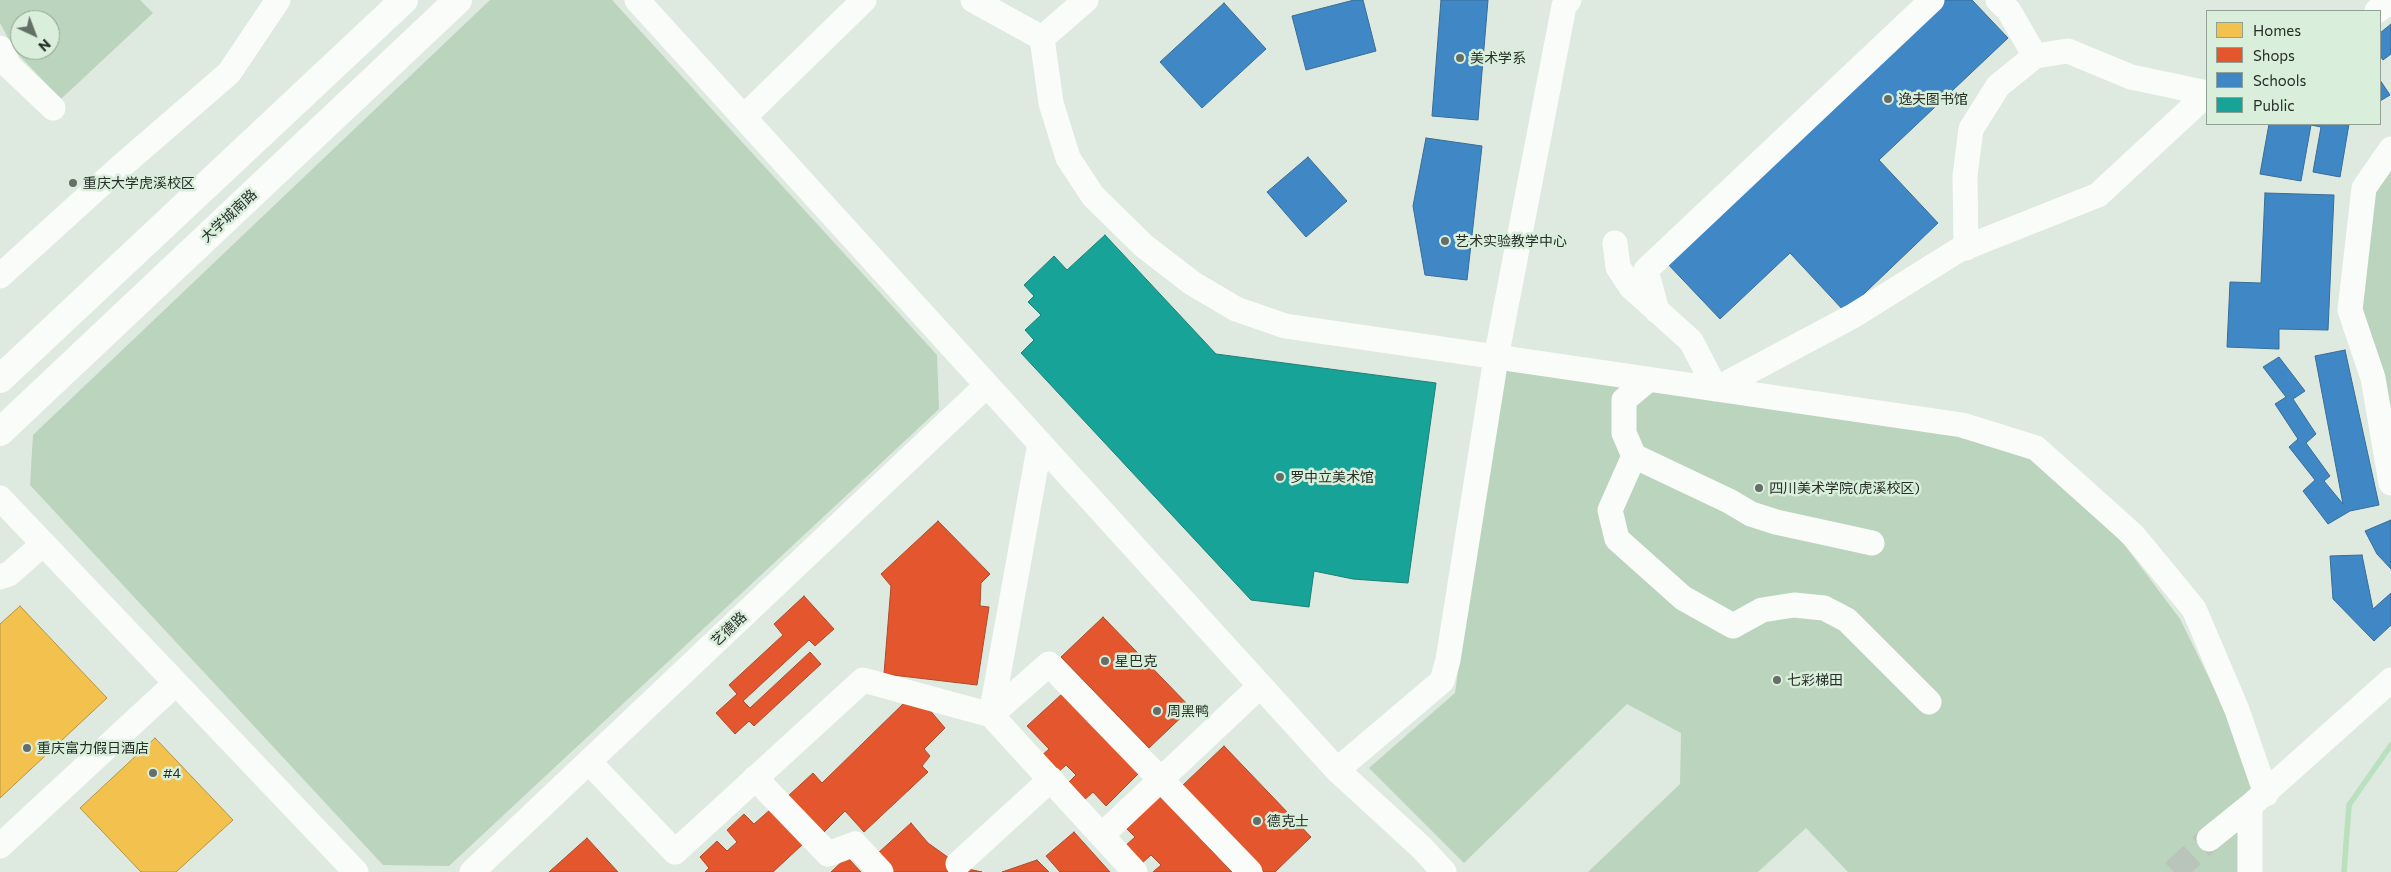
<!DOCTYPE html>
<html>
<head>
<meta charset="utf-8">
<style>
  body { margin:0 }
  #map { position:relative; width:2391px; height:872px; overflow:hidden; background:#dee9df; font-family:Commissioner,sans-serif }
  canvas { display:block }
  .legend { position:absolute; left:2206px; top:10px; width:175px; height:115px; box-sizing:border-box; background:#d9eedb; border:1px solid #91a193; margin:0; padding:6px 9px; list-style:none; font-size:15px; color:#262e27 }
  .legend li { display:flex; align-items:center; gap:10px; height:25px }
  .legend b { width:25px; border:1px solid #91a193 }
  .north { position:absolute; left:10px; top:10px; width:50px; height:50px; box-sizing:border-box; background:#d9eedb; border:1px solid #91a193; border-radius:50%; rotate:137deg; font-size:14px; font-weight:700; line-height:20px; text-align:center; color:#262e27 }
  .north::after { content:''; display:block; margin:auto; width:18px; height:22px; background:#666f67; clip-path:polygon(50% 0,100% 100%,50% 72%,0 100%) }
</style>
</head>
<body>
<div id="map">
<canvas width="2391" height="872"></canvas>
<ul class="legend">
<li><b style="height:14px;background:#f2c14e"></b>Homes</li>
<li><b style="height:14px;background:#e4572e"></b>Shops</li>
<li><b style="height:14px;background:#3f88c5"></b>Schools</li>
<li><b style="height:14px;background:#17a398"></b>Public</li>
</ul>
<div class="north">N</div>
</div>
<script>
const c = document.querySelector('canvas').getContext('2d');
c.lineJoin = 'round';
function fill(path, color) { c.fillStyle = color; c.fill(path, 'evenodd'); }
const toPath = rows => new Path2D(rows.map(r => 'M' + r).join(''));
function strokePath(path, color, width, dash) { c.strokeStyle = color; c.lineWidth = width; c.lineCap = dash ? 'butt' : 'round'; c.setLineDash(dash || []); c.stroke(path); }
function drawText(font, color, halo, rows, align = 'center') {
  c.font = font + ' Commissioner,"Noto Sans SC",sans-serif'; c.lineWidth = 5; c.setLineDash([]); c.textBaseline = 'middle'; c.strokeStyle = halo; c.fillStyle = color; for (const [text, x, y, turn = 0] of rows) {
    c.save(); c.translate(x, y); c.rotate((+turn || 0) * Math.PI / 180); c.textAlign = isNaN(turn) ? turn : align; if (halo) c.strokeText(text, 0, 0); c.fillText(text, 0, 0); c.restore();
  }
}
fill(toPath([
  [0,0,140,0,153,13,61,99,15,51,0,23],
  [20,20,50,20,50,50,20,50],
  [490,0,612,0,937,355,939,409,449,866,383,865,30,485,33,435],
  [2391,149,2391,483,2350,310,2364,188],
  [1500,370,1950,423,2036,448,2126,547,2180,619,2266,794,2250,806,2250,872,1848,872,1806,828,1758,872,1588,872,1680,784,1681,733,1627,704,1464,863,1369,768,1455,693]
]), '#bbd4bd');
const homes = toPath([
  [20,606,107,698,0,798,0,624,20,606],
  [155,738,233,820,176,872,141,872,80,808,155,738]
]);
fill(homes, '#f2c14e');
strokePath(homes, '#b59542', 1);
const shops = toPath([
  [938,521,990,574,981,583,980,606,989,607,977,685,884,674,891,586,881,574,938,521],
  [804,596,834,629,815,646,809,640,743,701,750,708,810,652,821,664,754,726,749,721,735,734,716,713,737,694,729,685,783,635,774,624,804,596],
  [1103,617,1191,708,1149,748,1061,657,1103,617],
  [1063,693,1139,773,1106,806,1093,792,1082,802,1066,785,1076,775,1066,765,1055,775,1039,758,1049,749,1027,726,1063,693],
  [905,702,928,708,945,728,924,749,930,756,922,766,928,772,864,832,845,811,820,836,787,797,813,773,822,783,905,702],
  [1224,746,1311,837,1275,872,1264,872,1182,786,1224,746],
  [1156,792,1232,872,1153,872,1161,865,1151,855,1141,864,1124,847,1135,837,1122,824,1156,792],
  [771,809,803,844,773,872,705,872,709,868,700,857,717,841,727,851,737,842,727,830,744,814,754,824,771,809],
  [911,823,928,843,963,868,982,872,894,872,877,854,911,823],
  [1074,832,1110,872,1060,872,1046,856,1074,832],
  [587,838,618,872,549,872,587,838],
  [847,857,861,872,831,872,847,857],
  [1037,860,1049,872,1002,872,1037,860]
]);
fill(shops, '#e4572e');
strokePath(shops, '#ab4b2c', 1);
const schools = toPath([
  [1354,0,1363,0,1376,51,1306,70,1292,16,1354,0],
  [1441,0,1488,0,1478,120,1432,116,1441,0],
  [1938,0,1972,0,2008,38,1879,160,1938,223,1845,312,1790,253,1720,319,1664,260,1938,0],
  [1224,3,1266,49,1202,108,1160,62,1224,3],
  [2391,24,2391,54,2383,60,2380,56,2380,33,2391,24],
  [2380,80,2390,95,2380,101,2380,80],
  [2269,124,2349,124,2340,177,2313,172,2321,127,2311,125,2301,181,2260,174,2269,124],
  [1426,138,1482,146,1467,280,1425,275,1413,206,1426,138],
  [1308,157,1347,201,1306,237,1267,192,1308,157],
  [2265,193,2334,195,2328,330,2279,329,2279,349,2227,347,2230,282,2261,283,2265,193],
  [2345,350,2379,505,2350,511,2328,524,2303,491,2315,480,2289,447,2298,439,2275,404,2286,397,2263,367,2279,357,2305,391,2293,399,2316,434,2306,443,2330,476,2324,481,2343,504,2315,356,2345,350],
  [2391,520,2391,569,2377,554,2365,531,2391,520],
  [2362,555,2373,609,2391,593,2391,625,2374,641,2333,599,2330,556,2362,555]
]);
fill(schools, '#3f88c5');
strokePath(schools, '#386d96', 1);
const public = toPath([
  [1105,235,1216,354,1436,383,1408,583,1353,579,1314,571,1309,607,1251,600,1021,353,1034,340,1025,330,1041,315,1028,302,1034,296,1024,285,1054,256,1067,270,1105,235]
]);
fill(public, '#17a398');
strokePath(public, '#1c8076', 1);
strokePath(toPath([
  [2344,872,2349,805,2391,745]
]), '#b9e1bd', 5.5);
strokePath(toPath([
  [2174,872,2209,839]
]), '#b9c4ba', 25, [25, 12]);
strokePath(toPath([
  [637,0,1337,770,1422,848,1444,872],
  [973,0,1042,38,1051,103,1068,158,1093,196,1144,246,1192,283,1236,309,1285,326,1962,425,2036,448,2133,535,2194,609,2237,710,2266,794],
  [1998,0,2009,11,2035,56],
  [2377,11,2391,1],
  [1042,38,1086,0],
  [0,48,9,66,53,108],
  [745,116,864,0],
  [2391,149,2364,188,2350,310,2373,378,2391,483],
  [1615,243,1618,267,1631,287,1691,341,1716,389,1853,316,1957,251,2098,195,2207,94],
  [1966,248,1965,176,1971,129,1998,86,2035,56,2068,51,2131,77,2207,93],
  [0,276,118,169,229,73,278,0],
  [1657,311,1646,270,1932,0],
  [1648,380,1624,400,1624,433,1634,456,1610,510,1617,539,1683,598,1733,626,1762,610,1794,605,1824,608,1847,620,1929,702],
  [1040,443,991,715,1135,872],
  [1634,456,1729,501,1751,514,1776,522,1872,543],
  [0,498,356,872],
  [0,577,9,574,43,544],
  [589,762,675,852,863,680,991,715,1049,664,1250,872],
  [1337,770,1442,681,1448,660,1496,358,1564,6,1569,0],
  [755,778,828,854,855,844,881,872],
  [1102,835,1260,686],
  [2209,839,2250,806],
  [0,846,175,684],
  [958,864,1051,779],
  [472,872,986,386],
  [2250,872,2250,806,2391,680]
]), '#fafcfa', 25);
strokePath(toPath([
  [0,379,404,0],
  [0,432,458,0]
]), '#fafcfa', 28);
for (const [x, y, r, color] of [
  [1460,58,5,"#666f67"],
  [1888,99,5,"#666f67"],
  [73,183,5,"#666f67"],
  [1445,241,5,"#666f67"],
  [1280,477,5,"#666f67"],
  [1759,488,5,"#666f67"],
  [1105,661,5,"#666f67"],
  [1777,680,5,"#666f67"],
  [1157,711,5,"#666f67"],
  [27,748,5,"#666f67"],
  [153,773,5,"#666f67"],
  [1257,821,5,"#666f67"]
]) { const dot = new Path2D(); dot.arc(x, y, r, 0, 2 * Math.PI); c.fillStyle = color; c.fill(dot); strokePath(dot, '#d9eedb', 2); }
drawText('14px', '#262e27', '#d9eedb', [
  ["美术学系",1470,58],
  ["逸夫图书馆",1898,99],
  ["重庆大学虎溪校区",83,183],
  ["艺术实验教学中心",1455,241],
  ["罗中立美术馆",1290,477],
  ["四川美术学院(虎溪校区)",1769,488],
  ["星巴克",1115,661],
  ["七彩梯田",1787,680],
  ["周黑鸭",1167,711],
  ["重庆富力假日酒店",37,748],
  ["#4",163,773],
  ["德克士",1267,821]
], 'left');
drawText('14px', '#262e27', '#d9eedb', [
  ["大学城南路",229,216,-43],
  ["艺德路",729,629,-43]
]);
</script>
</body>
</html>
